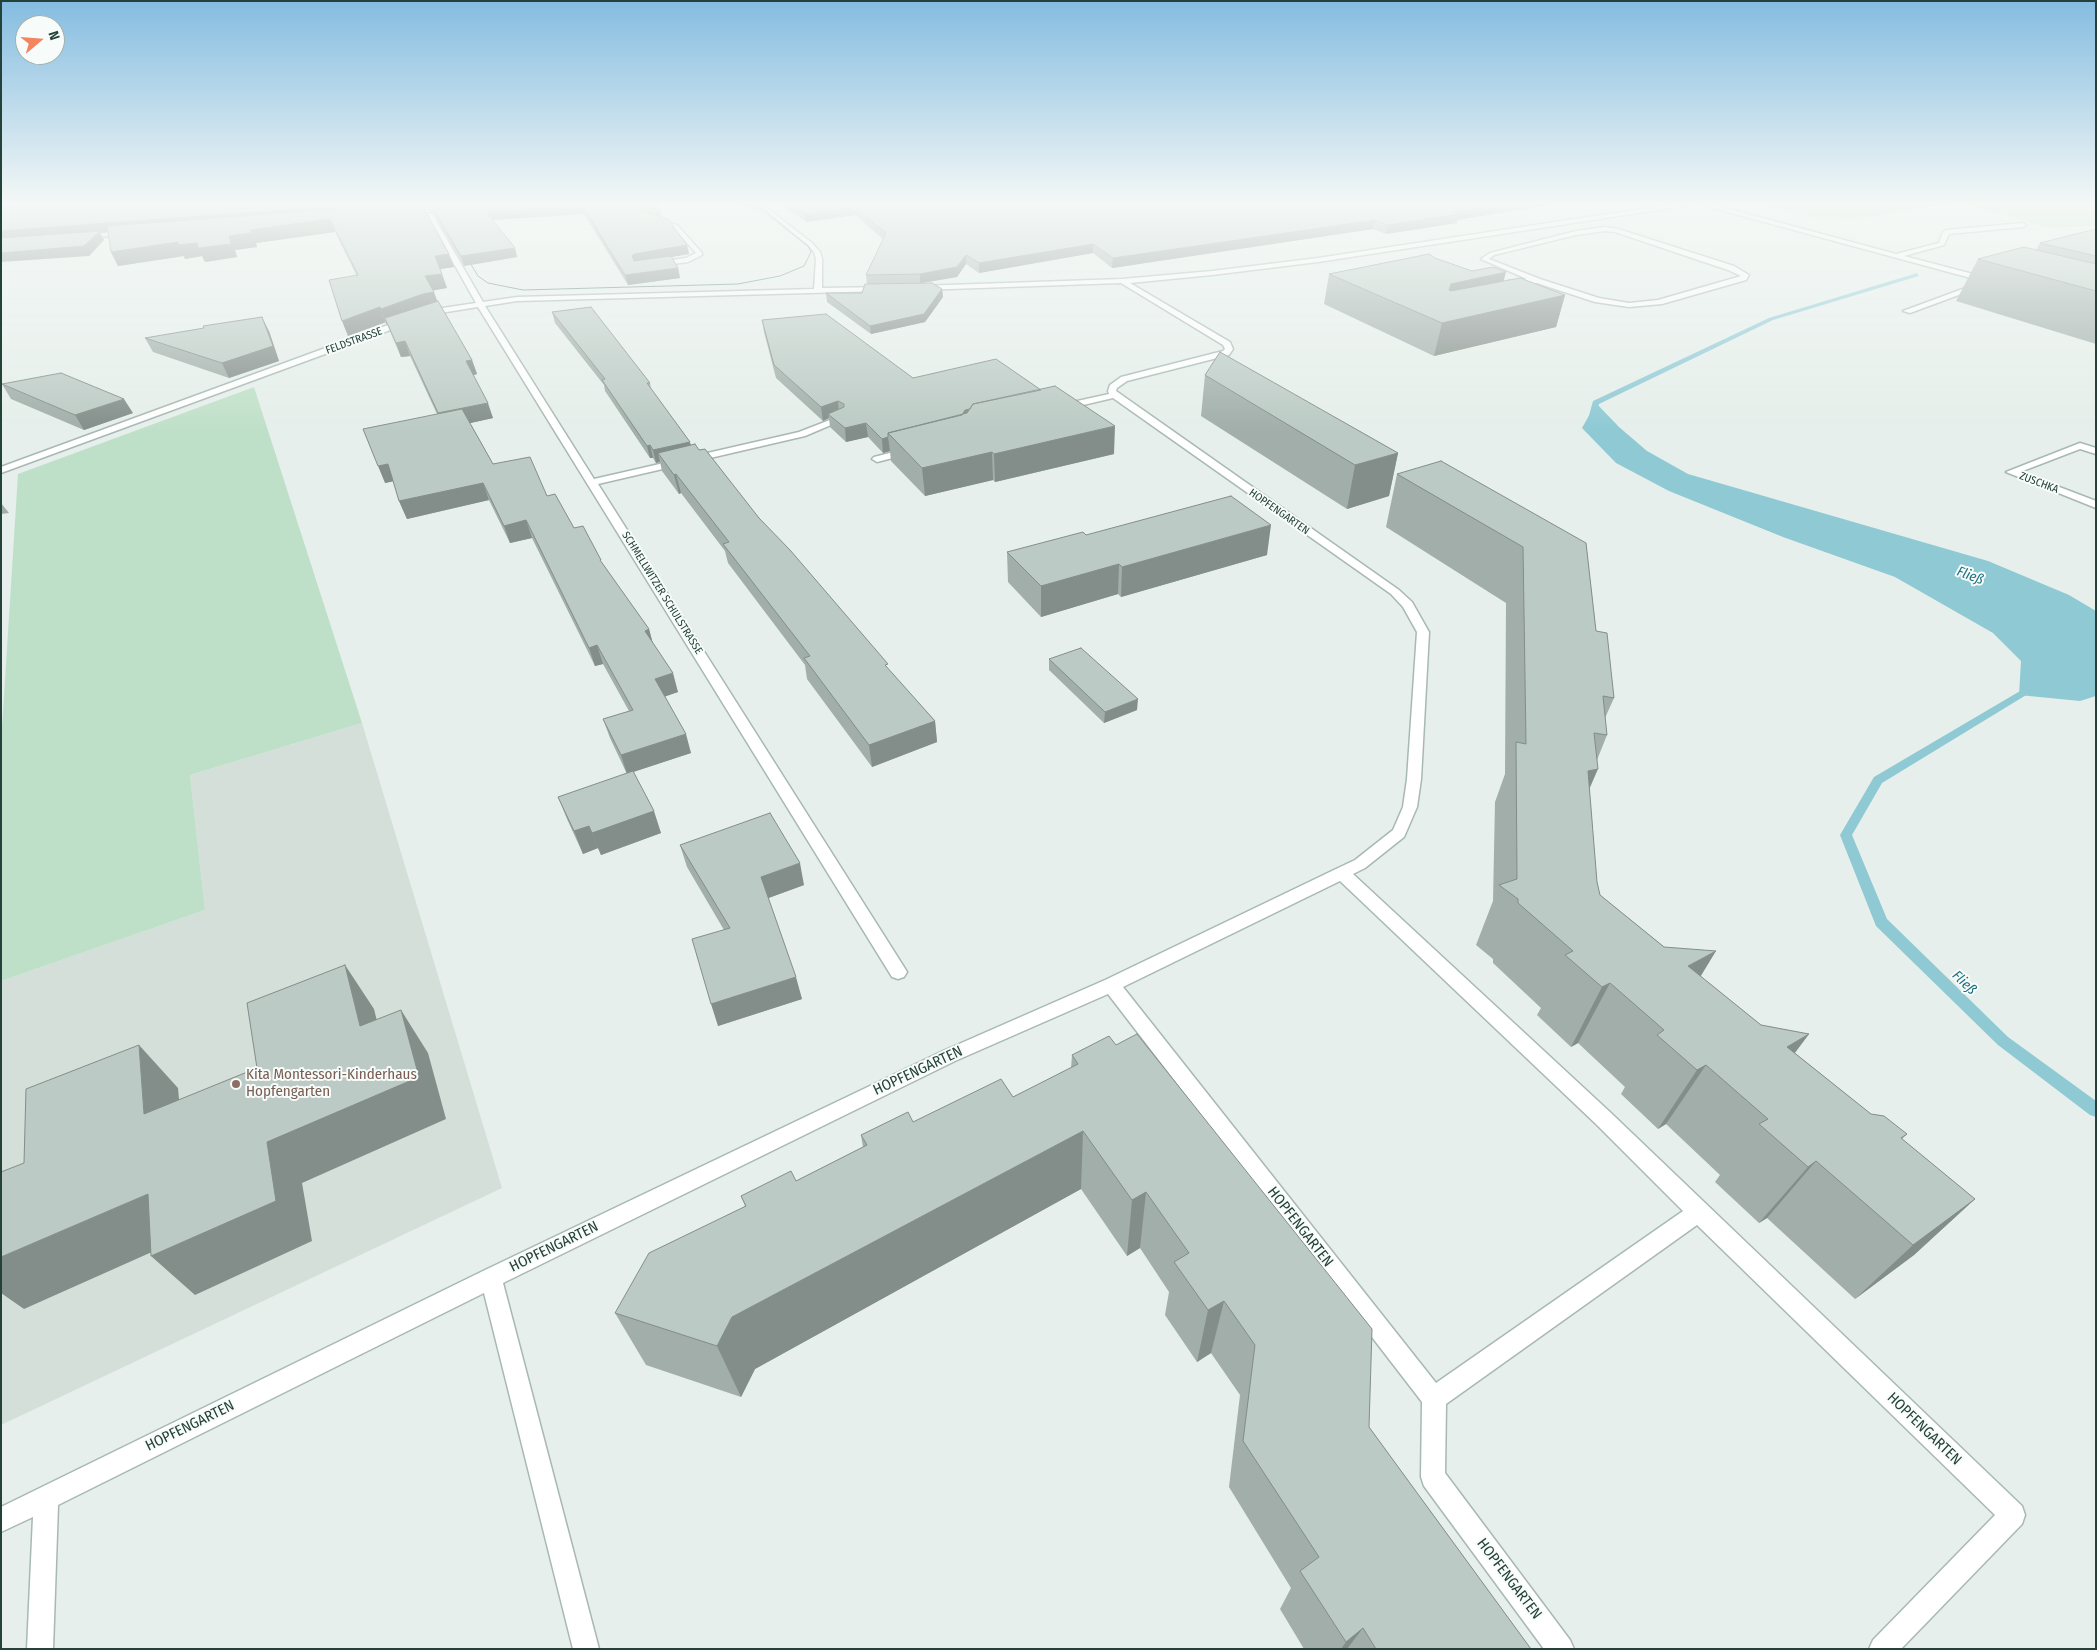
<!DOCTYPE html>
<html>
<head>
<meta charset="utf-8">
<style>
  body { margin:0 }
  #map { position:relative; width:2097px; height:1650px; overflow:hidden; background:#e6efeb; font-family:"Fira Sans Condensed",sans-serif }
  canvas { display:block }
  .frame { position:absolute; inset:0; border:2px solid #24423a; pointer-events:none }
  .north { position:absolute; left:15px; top:15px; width:50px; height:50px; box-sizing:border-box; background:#f7fbf9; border:1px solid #a3b1ad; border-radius:50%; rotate:72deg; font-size:14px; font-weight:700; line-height:20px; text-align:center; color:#24423a }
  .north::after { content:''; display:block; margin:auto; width:18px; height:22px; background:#f4845f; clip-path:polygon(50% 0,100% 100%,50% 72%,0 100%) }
</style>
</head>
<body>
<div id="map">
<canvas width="2097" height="1650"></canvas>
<div class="frame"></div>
<div class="north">N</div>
</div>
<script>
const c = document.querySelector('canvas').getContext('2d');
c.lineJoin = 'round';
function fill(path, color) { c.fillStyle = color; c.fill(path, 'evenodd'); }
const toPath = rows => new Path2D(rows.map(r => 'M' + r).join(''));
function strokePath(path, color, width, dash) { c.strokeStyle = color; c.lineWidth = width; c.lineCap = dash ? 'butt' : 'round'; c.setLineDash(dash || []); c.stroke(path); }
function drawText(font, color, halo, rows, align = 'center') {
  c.font = font + ' "Fira Sans Condensed",sans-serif'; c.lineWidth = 4; c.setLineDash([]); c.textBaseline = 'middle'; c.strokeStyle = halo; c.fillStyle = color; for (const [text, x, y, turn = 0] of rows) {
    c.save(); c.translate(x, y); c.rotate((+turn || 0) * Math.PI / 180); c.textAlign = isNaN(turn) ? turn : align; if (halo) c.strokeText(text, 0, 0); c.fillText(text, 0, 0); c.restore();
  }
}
fill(toPath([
  [1771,201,1968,201,1854,220,1831,221,1791,215,1755,204],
  [362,723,502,1188,1,1425,1,981,205,910,190,775]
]), '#d4dfda');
fill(toPath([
  [1788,201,1959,201,1851,219,1807,215,1770,204],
  [1968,201,2096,201,2096,226,2049,228,1959,203],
  [254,387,362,723,190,775,205,910,1,981,1,743,18,474]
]), '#bfe0c8');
fill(toPath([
  [1596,403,1619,427,1647,451,1688,474,1988,561,2069,595,2096,611,2096,696,2080,701,2019,695,2021,661,1993,633,1895,577,1783,537,1669,491,1616,463,1582,428]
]), '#8ec9d4');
fill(toPath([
  [1917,273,1919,276,1773,320,1599,404,1595,421,1588,419,1593,401,1769,318,1917,273],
  [2032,684,2036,685,2037,687,2036,689,1882,783,1852,835,1887,919,2008,1037,2096,1101,2096,1117,2090,1115,1998,1045,1876,926,1840,835,1874,777,2032,684]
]), '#8ec9d4');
const minor = toPath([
  [626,201,632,201,629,208,631,211,677,225,702,253,702,255,688,262,651,267,651,263,686,258,696,253,673,227,627,213,623,208,626,201],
  [733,201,744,201,767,208,812,243,820,252,822,259,822,288,883,287,887,289,883,291,517,301,485,306,594,479,799,432,840,416,845,419,805,436,598,484,904,967,907,972,904,977,898,979,892,977,478,307,434,314,1,473,1,467,429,310,476,303,425,212,428,210,431,212,483,302,517,297,814,289,816,259,814,252,808,245,763,210,733,201],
  [1693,201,1710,201,1707,203,1896,254,1939,243,1943,232,1946,230,2023,223,2026,225,2023,227,1949,234,1944,245,1904,256,1992,279,1993,281,1989,283,1698,204,1318,262,1212,275,1130,283,1230,342,1233,349,1229,355,1127,381,1117,388,1116,391,1399,590,1412,602,1429,632,1421,779,1417,807,1404,837,1365,868,1353,874,1611,1113,2022,1506,2025,1515,2022,1524,1901,1649,1869,1649,1873,1640,1995,1515,1697,1225,1446,1404,1445,1473,1570,1640,1574,1649,1544,1649,1424,1486,1421,1477,1422,1402,1108,994,955,1061,503,1283,599,1649,573,1649,484,1293,58,1505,53,1649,27,1649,33,1517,1,1532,1,1507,483,1271,943,1051,1105,980,1336,869,1355,860,1393,830,1403,807,1407,779,1417,632,1403,607,1391,594,1113,398,1062,410,1057,407,1059,405,1109,394,1108,391,1110,385,1121,377,1223,351,1225,349,1223,345,1121,283,921,290,917,288,918,286,1122,279,1212,271,1318,258,1693,201],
  [1340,881,1597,1125,1683,1211,1436,1383,1123,987,1340,881],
  [1605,227,1618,229,1734,266,1749,275,1746,280,1662,304,1629,307,1595,302,1537,283,1505,285,1504,283,1508,281,1527,279,1481,259,1490,253,1576,231,1605,227],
  [1605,231,1615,232,1728,270,1741,276,1658,300,1629,303,1599,298,1540,279,1489,259,1494,255,1576,235,1605,231],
  [1976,284,1983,286,1910,313,1903,311,1976,284],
  [2080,443,2096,448,2096,454,2080,449,2020,472,2096,501,2096,508,2006,472,2080,443],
  [909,448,914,451,912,453,877,462,872,459,874,457,909,448]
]);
strokePath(minor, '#a8b8b2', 3);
fill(minor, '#fff');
strokePath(toPath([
  [413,214,447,211],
  [89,238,123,236],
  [464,253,478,276,488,283,523,290,738,284,780,276,804,266,811,252,808,246,763,209,731,201]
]), '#5f7d75', 1);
fill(toPath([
  [1,201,624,201,623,204,624,205,632,208,630,201,654,201,661,210,662,217,687,245,689,254,671,257,678,268,680,278,628,285,584,214,493,220,515,248,517,257,464,266,435,216,432,208,424,208,449,254,454,267,440,269,447,288,433,290,437,301,472,360,477,374,473,375,493,418,470,423,493,464,547,496,574,528,602,564,649,629,653,644,678,692,665,696,691,753,633,772,661,833,601,855,598,848,583,854,567,819,558,797,627,774,610,738,603,719,629,711,603,664,595,666,532,538,510,543,489,500,407,519,399,501,393,481,385,483,437,414,410,356,401,357,386,322,348,336,357,276,335,232,256,243,257,247,235,250,237,257,205,262,202,256,185,259,184,256,118,266,111,252,108,232,100,233,104,240,89,256],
  [777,201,1573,201,1457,220,1457,223,1386,234,1373,229,1112,268,1093,253,979,273,966,264,957,277,923,283,942,289,943,297,925,322,871,334,827,302,826,293,862,293,867,284,866,275,883,239,855,215,806,222],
  [2096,229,2096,344,1956,301,1978,259,2036,250,2040,243],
  [1435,258,1472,271,1503,281,1565,295,1556,327,1434,356,1324,304,1329,274],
  [552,312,650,383,651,389,691,445,699,450,759,518,888,669,935,721,937,742,872,767,807,679,805,665,728,563,725,551,681,493,679,494,662,471,660,462,656,463,653,458,650,458,605,391,604,385,555,323],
  [762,320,913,378,1114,454,995,482,993,480,925,496,891,461,890,451,883,453,868,437,846,442,830,427,829,418,823,421,776,378,764,332],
  [269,331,279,361,229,378,153,352,145,338],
  [1205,375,1398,453,1389,496,1347,509,1201,416],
  [2,384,133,413,84,430,11,399],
  [1397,474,1586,543,1596,631,1614,698,1605,718,1607,735,1597,760,1589,788,1597,882,1600,895,1761,1025,1809,1034,1795,1053,1871,1114,1907,1134,1902,1139,1975,1199,1914,1255,1855,1299,1767,1218,1759,1223,1715,1182,1720,1175,1666,1124,1658,1129,1621,1094,1625,1087,1578,1043,1571,1047,1537,1015,1541,1008,1493,963,1493,959,1476,945,1493,901,1495,802,1505,774,1506,603,1386,527],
  [1,503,9,513,1,514],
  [1086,535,1267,555,1121,597,1118,594,1041,617,1008,582,1007,552],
  [1049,659,1137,710,1104,723,1049,670],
  [680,845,804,885,768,898,802,999,718,1026,724,930,687,867],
  [1072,1055,1369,1427,1531,1649,1304,1649,1280,1609,1291,1588,1229,1487,1240,1395,1211,1353,1197,1362,1165,1315,1169,1292,1140,1248,1127,1256,1081,1189,755,1369,741,1397,646,1365,615,1313,745,1206,741,1196,796,1181,863,1147,861,1135,1013,1097,1071,1068]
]), '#a1aea9');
fill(toPath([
  [401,201,542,201,428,208,100,233,104,240,89,256,1,262,1,231],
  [1522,201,1573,201,1457,220,1457,223,1386,234,1388,225,1453,212],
  [582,205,584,214,489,220,486,212],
  [854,207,855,215,806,222,805,214],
  [330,219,335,232,256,243,257,247,235,250,237,257,205,262,202,256,185,259,184,256,118,266,111,252,178,242,197,243,229,236,250,230],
  [1375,220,1373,229,1112,268,1113,258],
  [1093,244,1093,253,979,273,979,263],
  [687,245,689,254,636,263,634,265,632,256,634,254],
  [515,248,517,257,464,266,461,256],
  [449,254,454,267,440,269,435,256],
  [966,255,966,264,957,277,920,283,920,274],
  [678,268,680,278,628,285,625,275],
  [1506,272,1498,303,1442,321,1451,284],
  [442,274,447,288,430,291,425,276],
  [942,289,943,297,925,322,871,334,870,326],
  [434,292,439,306,386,324,381,309,423,294],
  [1565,295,1556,327,1434,356,1442,323],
  [380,307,386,322,348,336,342,321],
  [262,317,269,331,279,361,229,378,222,363],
  [405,341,410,356,401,357,396,343],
  [472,360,477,374,471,376,466,361],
  [1045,393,891,436,965,410],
  [124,399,133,413,84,430,75,415],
  [838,401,839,414,828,414,829,418,823,421,821,407],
  [488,403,493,418,444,429,438,413],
  [866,423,868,437,846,442,845,428],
  [1115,426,1114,454,995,482,994,454],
  [888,437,890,451,883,453,882,439],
  [690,442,693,454,658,453,660,462,656,463,653,450],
  [650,445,653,458,650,458,647,446],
  [992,452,993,480,925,496,922,468],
  [1398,453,1389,496,1347,509,1355,465],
  [388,464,395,481,385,483,378,466],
  [676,474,681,493,679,494,674,475],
  [483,483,489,500,407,519,399,501],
  [526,520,532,538,510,543,504,526],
  [1271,525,1267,555,1121,597,1122,567],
  [1119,564,1118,594,1041,617,1041,586],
  [649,629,654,648,645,631],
  [597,645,603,664,595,666,589,648],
  [673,673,678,692,661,698,655,679],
  [1138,699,1137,710,1104,723,1105,712],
  [935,721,937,742,872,767,869,745],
  [686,734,691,753,627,774,621,755],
  [1598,769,1572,829,1588,771],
  [654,811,661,833,601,855,592,833],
  [589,826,598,848,583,854,574,831],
  [800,863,804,885,766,899,761,877],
  [1716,951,1679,1012,1688,966],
  [345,965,374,1009,389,1069,360,1026],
  [796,977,802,999,718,1026,711,1004],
  [1610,983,1578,1043,1571,1047,1602,987],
  [401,1010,428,1053,446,1119,302,1183,312,1241,195,1295,151,1256],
  [1809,1034,1764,1093,1787,1047],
  [139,1045,178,1088,184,1156,144,1114],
  [1706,1065,1666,1124,1658,1129,1697,1070],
  [1083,1131,1081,1189,755,1369,741,1397,717,1346,732,1317],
  [1816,1161,1767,1218,1759,1223,1808,1167],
  [1146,1192,1140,1248,1127,1256,1132,1200],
  [148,1194,190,1235,24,1309,1,1293,1,1257],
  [1975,1199,1914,1255,1855,1299,1913,1245],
  [1224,1301,1211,1353,1197,1362,1208,1310],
  [1363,1628,1347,1649,1341,1649,1346,1642]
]), '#838d89');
const building = toPath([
  [1,201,401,201,1,231,1,201],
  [515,201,621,201,624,205,668,219,687,245,634,254,632,256,634,261,671,256,678,268,625,275,582,205,486,212,515,248,461,256,432,207,515,201],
  [632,201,654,201,661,210,632,201],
  [787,201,1522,201,1453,212,1459,214,1388,225,1375,220,1113,258,1093,244,979,263,966,255,957,267,920,274,866,275,886,233,854,207,805,214,787,201],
  [421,203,449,254,435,256,442,274,425,276,434,292,423,294,381,309,380,307,342,321,329,280,358,275,330,219,250,230,251,233,229,236,231,244,198,248,197,243,178,245,178,242,111,252,107,226,421,203],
  [2096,229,2096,256,2040,243,2096,229],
  [100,231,84,246,1,253,1,238,100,231],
  [2024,247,2096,264,2096,291,1978,259,2024,247],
  [1429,254,1435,258,1472,271,1493,267,1506,272,1451,284,1449,290,1451,291,1520,278,1565,295,1442,323,1329,274,1429,254],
  [932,283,942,289,924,314,870,326,826,293,862,293,865,284,932,283],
  [438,301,472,360,466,361,488,403,438,413,405,341,396,343,385,318,438,301],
  [591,307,650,383,647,383,690,442,653,450,650,445,647,446,602,380,605,379,552,312,591,307],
  [826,314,913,378,996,359,1041,390,973,404,970,409,965,410,962,415,888,433,888,437,882,439,866,423,845,428,828,414,844,407,844,404,838,401,821,407,774,365,762,320,826,314],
  [262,317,273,346,222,363,145,338,204,328,203,326,262,317],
  [1220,352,1398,453,1355,465,1205,375,1220,352],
  [61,373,124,399,75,415,2,384,61,373],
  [1055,386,1115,426,994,454,992,452,922,468,888,433,967,413,973,404,1055,386],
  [462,409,493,464,530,457,547,496,555,494,574,528,583,526,601,560,600,560,649,629,645,631,673,673,655,679,686,734,621,755,603,719,633,710,597,645,589,648,526,520,504,526,483,483,399,501,388,464,378,466,363,429,462,409],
  [695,444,699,450,705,449,759,518,790,550,888,664,885,665,935,721,869,745,804,658,810,656,723,544,729,542,676,474,674,475,658,453,695,444],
  [1441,461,1586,543,1596,631,1607,633,1614,698,1603,696,1607,735,1594,733,1598,769,1588,771,1597,882,1600,895,1664,947,1716,951,1688,966,1761,1025,1809,1034,1787,1047,1871,1114,1884,1116,1907,1134,1901,1138,1975,1199,1913,1245,1816,1161,1808,1167,1759,1124,1768,1119,1706,1065,1697,1070,1657,1035,1664,1030,1610,983,1602,987,1565,955,1573,951,1518,903,1518,899,1499,885,1517,879,1516,742,1526,744,1523,547,1397,474,1441,461],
  [1231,496,1271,525,1122,567,1119,564,1041,586,1007,552,1083,532,1086,535,1231,496],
  [1081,648,1138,699,1105,712,1049,659,1081,648],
  [633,771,654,811,592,833,589,826,574,831,558,797,633,771],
  [770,813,800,863,761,877,796,977,711,1004,692,939,730,928,680,845,770,813],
  [345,965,360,1026,401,1010,419,1077,267,1142,276,1201,151,1256,148,1194,1,1257,1,1172,24,1163,26,1089,139,1045,144,1114,257,1068,247,1003,345,965],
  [1137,1034,1372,1329,1369,1427,1531,1649,1376,1649,1363,1628,1346,1642,1300,1571,1319,1557,1243,1441,1255,1345,1224,1301,1208,1310,1174,1262,1189,1253,1146,1192,1132,1200,1083,1131,732,1317,717,1346,615,1313,649,1253,746,1206,741,1196,791,1171,796,1181,867,1145,861,1135,908,1112,913,1122,1001,1079,1013,1097,1078,1064,1072,1055,1109,1036,1116,1045,1137,1034]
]);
fill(building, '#bbcac4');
strokePath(building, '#838d89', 1);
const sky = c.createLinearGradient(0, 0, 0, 432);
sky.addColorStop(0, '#84bce0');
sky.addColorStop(0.47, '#f4f8f6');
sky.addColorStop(1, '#f4f8f600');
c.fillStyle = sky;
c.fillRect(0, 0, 2097, 432);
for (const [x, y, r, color] of [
  [236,1084,5,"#8d6e63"]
]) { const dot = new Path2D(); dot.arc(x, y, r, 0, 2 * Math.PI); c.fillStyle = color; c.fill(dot); strokePath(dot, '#f7fbf9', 2); }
drawText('11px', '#24423a', '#f7fbf9', [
  ["FELDSTRASSE",354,341,-20],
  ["ZUSCHKA",2039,483,21],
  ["HOPFENGARTEN",1279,512,35],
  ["SCHMELLWITZER SCHULSTRASSE",662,593,58]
]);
drawText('italic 14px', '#1c6f80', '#f7fbf9', [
  ["Fließ",1970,576,21],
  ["Fließ",1964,983,44]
]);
drawText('15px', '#24423a', '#f7fbf9', [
  ["HOPFENGARTEN",918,1071,-25],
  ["HOPFENGARTEN",1300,1227,52],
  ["HOPFENGARTEN",554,1247,-26],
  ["HOPFENGARTEN",190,1426,-26],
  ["HOPFENGARTEN",1924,1429,44],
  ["HOPFENGARTEN",1509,1579,53]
]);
drawText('15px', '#785e54', '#f7fbf9', [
  ["Kita Montessori-Kinderhaus",246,1075],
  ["Hopfengarten",246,1092]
], 'left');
</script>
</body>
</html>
